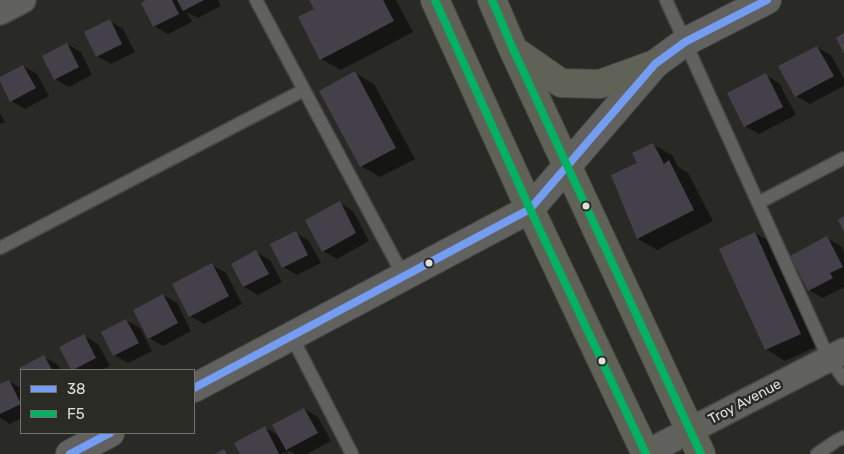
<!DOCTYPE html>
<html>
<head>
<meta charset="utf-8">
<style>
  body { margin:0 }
  #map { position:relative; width:844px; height:454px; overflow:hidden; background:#292a26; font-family:Rubik,sans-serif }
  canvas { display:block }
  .legend { position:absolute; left:20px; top:369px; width:175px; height:65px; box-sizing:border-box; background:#2a2b25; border:1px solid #72736e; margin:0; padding:6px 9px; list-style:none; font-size:15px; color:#dfe0dc }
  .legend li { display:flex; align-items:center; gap:10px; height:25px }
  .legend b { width:25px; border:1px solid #72736e }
</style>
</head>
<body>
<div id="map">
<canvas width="844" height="454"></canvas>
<ul class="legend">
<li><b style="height:6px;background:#749cf0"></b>38</li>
<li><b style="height:6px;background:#00b262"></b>F5</li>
</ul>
</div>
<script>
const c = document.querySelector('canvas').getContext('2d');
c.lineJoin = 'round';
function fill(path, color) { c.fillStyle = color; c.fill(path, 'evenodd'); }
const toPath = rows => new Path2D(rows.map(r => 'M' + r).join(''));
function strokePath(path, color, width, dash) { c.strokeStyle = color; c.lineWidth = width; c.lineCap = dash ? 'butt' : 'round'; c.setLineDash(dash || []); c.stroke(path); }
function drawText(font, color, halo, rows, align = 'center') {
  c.font = font + ' Rubik,sans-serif'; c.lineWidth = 5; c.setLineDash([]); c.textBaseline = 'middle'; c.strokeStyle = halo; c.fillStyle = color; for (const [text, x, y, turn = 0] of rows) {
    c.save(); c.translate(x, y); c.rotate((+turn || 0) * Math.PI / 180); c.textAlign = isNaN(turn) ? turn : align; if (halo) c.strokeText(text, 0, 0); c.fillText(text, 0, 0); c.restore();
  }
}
fill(toPath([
  [149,0,218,0,221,6,198,18,187,12,192,22,168,34,154,26],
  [311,0,396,0,413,32,341,70,321,59,316,9],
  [110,21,123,29,135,52,111,64,97,56],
  [67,44,81,52,92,75,69,87,55,79],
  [817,47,831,55,844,79,844,86,810,104,796,96],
  [23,66,37,74,49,96,25,109,11,101,0,79],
  [355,73,374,84,415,159,380,177,361,166],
  [766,75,779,83,796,115,759,134,745,126],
  [0,113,5,122,0,124],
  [652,144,672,155,678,167,688,173,713,221,657,250,638,239,639,164],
  [340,203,353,211,369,241,337,259,323,251],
  [296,233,309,241,321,263,297,275,283,267,272,245],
  [755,233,774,244,820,345,785,361,766,349],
  [827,238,841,246,844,252,844,287,823,298,809,290],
  [256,252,270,260,282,282,258,295,244,287,233,264],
  [212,265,226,273,242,304,204,324,190,316],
  [163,295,177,303,191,331,163,346,149,338],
  [126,320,140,328,152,351,128,363,114,355],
  [84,336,98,344,110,366,102,370,72,370,61,348],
  [44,357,58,365,61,370,21,371,20,369],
  [9,381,21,388,21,418,10,424,0,418,0,385],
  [304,409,318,417,331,441,307,454,295,454,286,449,288,454,286,454,285,452,281,454,241,454,265,428,280,436]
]), '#0007');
fill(toPath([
  [146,0,172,0,179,14,153,27,141,3],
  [177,0,204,0,183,11],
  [309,0,383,0,394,21,320,60,298,17,314,9],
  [110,19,122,44,96,57,84,32],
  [844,33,844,54,836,38],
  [67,43,79,67,54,80,42,56],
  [817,46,834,76,795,97,778,66],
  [23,65,36,88,10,102,0,81,0,77],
  [355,71,396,148,360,167,319,91],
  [766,73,783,107,744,127,727,93],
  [653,143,664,164,669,160,694,210,637,239,611,175,637,163,632,153],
  [340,201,356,233,322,252,305,220],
  [844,216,844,232,838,220],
  [296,231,308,255,282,268,270,244],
  [755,232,801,334,765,350,719,249],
  [827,236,843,267,830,273,833,278,808,291,790,256],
  [256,250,269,274,243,287,231,264],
  [212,263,229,296,189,317,172,284],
  [163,294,178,323,148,339,133,310],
  [126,319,139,343,113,356,101,332],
  [84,334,96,358,73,370,71,370,59,347],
  [44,355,52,370,21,370,21,373,19,368],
  [9,380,21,404,0,414,0,384],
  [304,408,318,433,286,450,272,425],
  [265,426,279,454,240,454,234,443],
  [224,449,227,454,215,454]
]), '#44404a');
const service = toPath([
  [256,0,404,277],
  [666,0,829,359,844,379],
  [758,203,844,158],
  [0,248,304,90],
  [291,335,352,454],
  [817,454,836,441,844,437]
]);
const minor = toPath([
  [0,12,23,0],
  [646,453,844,351]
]);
const tertiary = toPath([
  [530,209,655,64,685,42,767,0]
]);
const secondary = toPath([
  [194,388,530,209],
  [70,454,110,433]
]);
const primary = toPath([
  [435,0,530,209,646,454],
  [492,0,513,49,701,454],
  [515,51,561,83,600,84,655,64]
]);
strokePath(service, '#474845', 15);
strokePath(minor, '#474845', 28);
strokePath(tertiary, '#474845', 30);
strokePath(secondary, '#474845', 30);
strokePath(primary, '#474845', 30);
strokePath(service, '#61615f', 12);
strokePath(minor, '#61615f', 25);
strokePath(tertiary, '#61615f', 28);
strokePath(secondary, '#61615f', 28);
strokePath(primary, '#606258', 28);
strokePath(toPath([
  [194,388,530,209,655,64,685,42,767,0],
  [70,454,110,433]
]), '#749cf0', 8);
strokePath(toPath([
  [435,0,530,209,646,454],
  [492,0,513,49,701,454]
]), '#00b262', 8);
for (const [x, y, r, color] of [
  [586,206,4.5,"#dfe0dc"],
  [429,263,4.5,"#dfe0dc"],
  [602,361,4.5,"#dfe0dc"]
]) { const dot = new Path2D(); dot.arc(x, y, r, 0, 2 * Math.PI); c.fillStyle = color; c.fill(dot); strokePath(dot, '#2a2b25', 2); }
drawText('14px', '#dfe0dc', '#2a2b25', [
  ["Troy Avenue",745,402,-28]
]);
</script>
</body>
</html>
